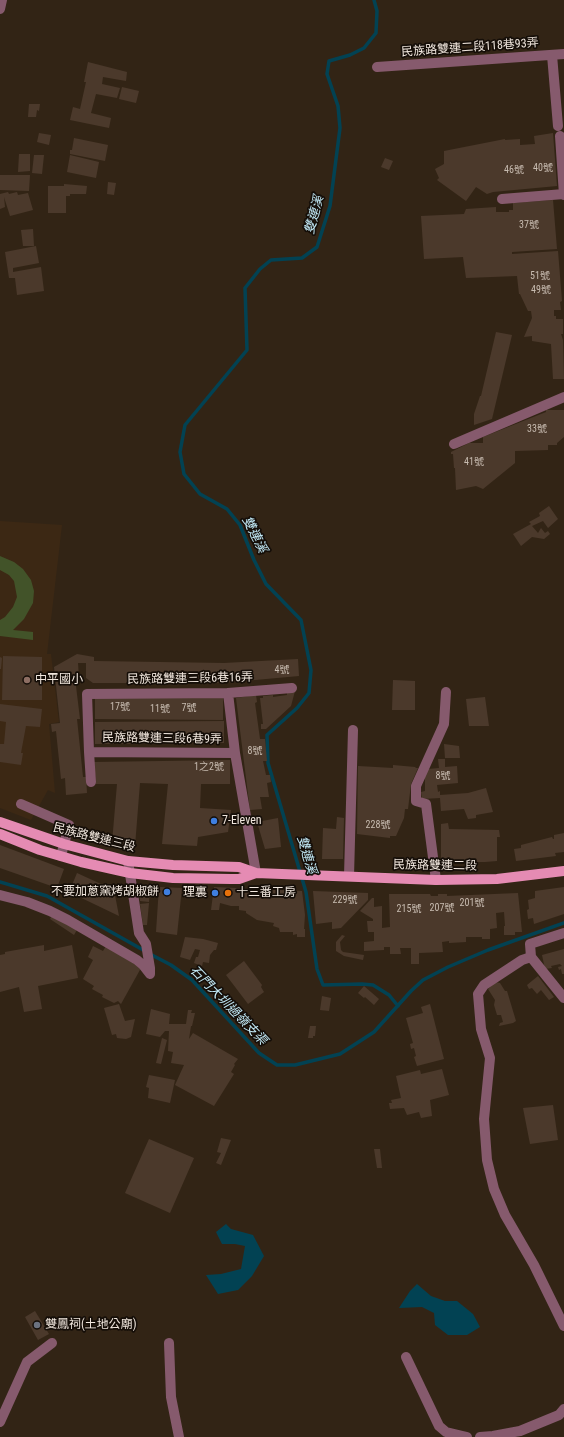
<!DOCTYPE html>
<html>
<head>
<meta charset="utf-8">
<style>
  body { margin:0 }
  canvas { display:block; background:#322415 }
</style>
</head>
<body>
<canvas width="564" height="1437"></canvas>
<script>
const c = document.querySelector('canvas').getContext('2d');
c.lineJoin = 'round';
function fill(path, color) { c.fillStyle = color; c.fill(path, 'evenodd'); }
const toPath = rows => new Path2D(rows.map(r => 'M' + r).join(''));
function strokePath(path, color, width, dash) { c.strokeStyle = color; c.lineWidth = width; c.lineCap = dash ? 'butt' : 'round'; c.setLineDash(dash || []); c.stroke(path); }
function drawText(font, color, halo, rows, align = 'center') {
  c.font = font + ' "Roboto Condensed","Noto Sans TC",sans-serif'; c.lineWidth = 3.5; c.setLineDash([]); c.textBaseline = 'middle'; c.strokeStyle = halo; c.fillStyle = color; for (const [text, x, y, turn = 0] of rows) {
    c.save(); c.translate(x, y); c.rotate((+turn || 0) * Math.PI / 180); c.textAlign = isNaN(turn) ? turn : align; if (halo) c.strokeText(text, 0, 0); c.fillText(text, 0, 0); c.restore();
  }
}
fill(toPath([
  [0,521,62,525,47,654,51,654,59,722,49,724,55,793,48,790,31,820,0,808]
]), '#3c2814');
fill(toPath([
  [0,556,14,562,23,569,31,580,34,591,33,603,24,619,13,630,33,632,33,640,0,636,0,620,5,617,13,607,17,597,14,581,9,575,0,570]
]), '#425329');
fill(toPath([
  [226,1224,231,1229,253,1235,264,1256,252,1276,238,1290,218,1294,206,1275,221,1274,241,1269,245,1246,235,1244,222,1244,216,1232],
  [417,1284,431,1296,445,1301,457,1301,473,1314,480,1327,467,1335,448,1335,435,1325,434,1313,422,1307,399,1308,410,1291]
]), '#024253');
strokePath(toPath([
  [374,0,377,11,376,33,364,48,350,55,329,61,327,74,338,106,340,128,330,206,317,247,302,258,271,260,260,269,245,288,247,350,185,425,180,452,184,474,200,494,227,509,240,525,254,560,266,584,301,620,311,670,309,693,297,708,267,735,268,763,306,892,317,969,323,985,362,984,373,985,389,995,398,1006],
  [0,882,47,896,145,951],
  [150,954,171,965,192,980,259,1053,277,1065,295,1065,340,1054,374,1032,411,991,423,980,448,967,488,950,564,923]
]), '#024253', 3.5);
fill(toPath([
  [88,62,127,72,126,81,103,77,102,84,120,88,117,98,96,94,91,113,111,118,109,128,70,120,73,107,80,109,86,82,84,82],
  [122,87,139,91,136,103,119,99],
  [29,104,40,104,39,111,37,110,36,117,28,117],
  [39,133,51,135,49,145,37,142],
  [553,133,557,186,493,192,487,194,476,187,466,201,437,180,439,178,435,169,444,164,444,151,505,139,505,140,520,139,520,145,535,144,534,136],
  [74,138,108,145,105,161,70,154,70,150,72,150],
  [19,154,30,154,30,171,18,172],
  [34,155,44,155,42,174,32,173],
  [70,155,99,162,96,178,67,172],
  [385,158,393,161,389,170,381,167],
  [0,175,30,175,29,191,0,190],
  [108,182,116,183,114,195,107,194],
  [64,184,87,186,86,194,70,194,70,196,66,196,66,213,48,213,48,186,64,186],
  [8,192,9,194,17,192,18,195,28,193,33,210,10,216,4,197,5,207,0,209,0,194],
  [553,200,557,249,512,252,512,254,558,251,562,301,560,302,561,310,554,310,554,316,556,316,556,319,563,319,563,334,561,334,563,340,564,379,553,379,551,344,532,341,532,336,524,337,532,318,531,311,528,311,520,294,519,294,517,276,466,278,463,257,424,259,421,216,464,214,466,209,496,207,496,212,509,212,509,210,513,210,513,203],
  [33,229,34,246,23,246,21,230],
  [36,246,39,263,13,268,13,272,41,267,44,291,17,295,15,278,9,278,5,252],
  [496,332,512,335,492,419,474,425,474,414,480,396,481,396],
  [546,410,564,410,564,437,557,443,557,445,548,445,548,450,515,451,515,463,483,489,476,486,456,490,455,468,454,468,453,454,451,454,451,452,469,443,483,443,483,437,546,412],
  [549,506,558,519,548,528,543,521,532,526,538,533,541,528,545,533,548,531,550,534,544,539,532,537,521,546,513,534,531,524,529,522,540,516,539,513],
  [77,654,94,657,94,661,224,663,298,659,299,676,222,683,93,683,86,678,86,663,78,663,79,678,75,678,80,719,77,719,83,777,86,777,87,793,66,795,65,778,61,779,56,731,52,732,51,724,60,723,54,667],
  [3,656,42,657,42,700,2,700],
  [0,657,2,658,1,669,0,669],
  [393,680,415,681,415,710,392,710],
  [295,691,291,706,266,729,261,729,261,724,263,724,260,698,263,698,263,696,273,695,273,697,287,695,287,692],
  [256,695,257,702,255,703,260,739,265,739,267,761,263,761,266,775,270,775,271,782,267,783,269,797,260,797,262,809,250,810,236,698],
  [485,697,489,726,469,726,466,699],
  [95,698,223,698,223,720,95,719],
  [0,704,42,709,40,727,26,726,21,753,23,753,21,765,0,762,0,744,4,744,6,722,0,721],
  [224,721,224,743,95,744,95,722],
  [444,744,459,746,460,758,445,758],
  [438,759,445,759,445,767,457,766,458,783,437,785,438,792,440,791,440,795,468,793,486,788,493,812,476,815,476,818,468,819,464,809,441,811,440,798,422,799,421,792,425,791,425,776,428,769,439,768],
  [230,760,230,784,201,784,200,808,231,810,228,832,198,837,197,846,162,844,168,784,140,783,135,846,112,843,117,784,96,784,94,762],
  [393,765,415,767,416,768,418,768,411,784,408,809,405,809,404,818,396,836,390,836,390,838,357,834,358,766,393,768],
  [337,817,344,818,343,859,322,859,323,828,336,829],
  [278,818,281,847,265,849,257,822],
  [448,823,449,829,499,830,500,837,497,837,497,861,485,862,441,862,441,824],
  [564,833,564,852,555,853,556,856,516,861,514,849,521,848,521,845,552,837,553,839,554,839,554,835],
  [0,845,64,869,57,888,0,868],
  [77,873,114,890,119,916,69,892,68,894,63,892,67,883,72,885],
  [136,883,150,885,149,902,140,901,139,889,136,888],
  [159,887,182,888,177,935,156,932],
  [214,887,302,891,305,915,304,929,305,929,305,937,297,937,297,934,293,935,293,932,280,932,279,928,273,926,274,923,257,920,246,913,246,911,239,910,239,906,231,906,220,903,219,910,211,910],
  [564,887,564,914,534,924,533,918,528,919,527,910,529,909,528,900,535,898,535,891],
  [313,891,368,893,368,900,341,928,332,929,332,922,316,924],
  [518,893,522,932,515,932,515,935,504,935,504,926,505,926,504,912,496,913,497,928,490,929,490,939,482,939,482,937,466,937,466,942,449,943,449,941,442,942,443,952,419,953,419,964,411,964,411,948,400,948,401,954,390,954,390,947,384,947,384,950,364,951,364,942,374,941,374,932,368,932,367,921,373,921,373,919,360,911,372,898,374,898,374,907,382,906,382,928,390,927,389,894,430,894,431,896,438,896,438,894,447,894,447,896],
  [149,903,147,925,143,925,140,904],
  [52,915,78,928,74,935,50,919],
  [342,935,345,936,340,942,341,950,343,952,364,955,363,960,344,956,336,951,336,942],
  [185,937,203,939,218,943,216,950,214,950,210,955,209,963,203,962,202,966,194,963,196,957,198,957,200,950,195,949,190,960,180,957],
  [44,945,44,951,72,945,78,978,38,986,42,1009,24,1012,19,987,0,992,0,955,5,954,5,952],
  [93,946,103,951,106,946,141,968,121,1004,118,1001,114,1003,102,997,103,995,92,989,94,986,83,979,93,960,88,957],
  [564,949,564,974,562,974,561,969,559,970,558,967,562,966,560,964,551,966,552,968,545,969,542,955],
  [244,961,262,985,261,987,264,992,248,1004,226,975],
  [538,976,554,997,549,1000,541,990,537,994,532,988,529,989,527,985],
  [495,982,500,983,505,991,507,991,516,1021,513,1023,499,1026,500,1023,503,1022,501,1015,497,1015,494,1005,495,1000,488,989],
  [364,986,379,999,374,1005,365,997,364,998,358,993],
  [322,996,331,998,329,1011,320,1010],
  [119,1004,125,1021,135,1019,131,1037,126,1039,117,1038,116,1034,112,1035,104,1008],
  [430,1004,444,1059,417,1066,414,1057,416,1056,414,1048,411,1049,410,1044,413,1043,406,1018,423,1013,421,1007],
  [151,1009,170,1014,169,1024,186,1024,188,1010,192,1010,191,1013,195,1013,192,1026,191,1026,189,1039,193,1033,238,1059,234,1064,235,1065,231,1072,234,1074,214,1106,175,1085,184,1065,171,1063,173,1052,168,1051,169,1031,165,1031,160,1037,146,1034],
  [310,1026,316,1026,315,1036,313,1036,313,1038,308,1038],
  [162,1038,167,1040,161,1064,156,1063],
  [442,1069,449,1095,430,1100,432,1116,421,1118,419,1112,407,1115,404,1108,390,1109,389,1103,392,1103,391,1100,401,1098,396,1076,420,1070,421,1074],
  [149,1075,175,1080,170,1103,148,1098,149,1088,146,1087],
  [553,1105,558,1140,530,1144,523,1108],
  [221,1138,231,1140,221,1165,216,1163,221,1153,217,1152],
  [149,1139,194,1158,170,1213,125,1193],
  [374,1149,380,1149,382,1168,377,1168],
  [35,1311,49,1334,38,1340,25,1317]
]), '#4b392b');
strokePath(toPath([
  [0,9,2,0],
  [552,55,558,126],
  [377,67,564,54],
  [560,136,564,195],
  [502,199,564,194],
  [454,444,564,397],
  [228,693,235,753,256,873],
  [89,752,91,782],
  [235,753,89,752,87,694,228,693,292,688],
  [21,804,69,825,61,856],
  [128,861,139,933,146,944,150,968,150,974],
  [349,876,353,730],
  [436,880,426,804,416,801,416,786,444,724,446,692],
  [0,895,27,902,50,911,68,920,137,960,143,965,150,974],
  [564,933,530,944,531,957,522,960,484,985,478,994,481,1029,490,1058,484,1119,487,1160,494,1189,505,1215,534,1265,564,1326],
  [531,957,564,998],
  [169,1343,171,1397,179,1437],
  [406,1357,439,1426,446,1432,467,1437],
  [0,1422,27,1362,52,1343],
  [480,1437,493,1436,520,1431,559,1415,564,1409]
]), '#865a6d', 10);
strokePath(toPath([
  [0,822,64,844,128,861,173,865,239,867,256,873,436,880,497,879,564,871],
  [0,834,40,850,81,862,130,873,173,878,231,879,239,879,256,873]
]), '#e58bb3', 10);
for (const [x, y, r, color] of [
  [27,680,4,"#8d6e63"],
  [214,821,4,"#3f7fe0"],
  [167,892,4,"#3f7fe0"],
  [215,893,4,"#3f7fe0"],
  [228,893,4,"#e8710a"],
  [37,1325,4,"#6b7280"]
]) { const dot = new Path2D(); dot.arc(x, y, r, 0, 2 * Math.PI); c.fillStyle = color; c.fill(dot); strokePath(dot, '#150e08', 1.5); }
drawText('10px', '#c8bcb1', null, [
  ["40號",543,168],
  ["46號",514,170],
  ["37號",529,225],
  ["51號",540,276],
  ["49號",541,290],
  ["33號",537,429],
  ["41號",474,462],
  ["4號",282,670],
  ["17號",120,707],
  ["7號",189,708],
  ["11號",160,709],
  ["8號",255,751],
  ["1之2號",209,767],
  ["8號",443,776],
  ["228號",378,825],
  ["229號",345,900],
  ["201號",472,903],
  ["207號",442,908],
  ["215號",409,909]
]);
drawText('12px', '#f1e7de', '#150e08', [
  ["民族路雙連二段118巷93弄",470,48,-4],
  ["民族路雙連三段6巷16弄",190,679,-1],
  ["民族路雙連三段6巷9弄",162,739,1],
  ["民族路雙連三段",94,838,14],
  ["民族路雙連二段",435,866,1]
]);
drawText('12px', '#f1e7de', '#150e08', [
  ["中平國小",35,680],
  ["7-Eleven",222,821],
  ["不要加蔥窯烤胡椒餅",159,892,"right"],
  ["理裏",207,893,"right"],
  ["十三番工房",236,893],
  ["雙鳳祠(土地公廟)",45,1325]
], 'left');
drawText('italic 13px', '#c2e9f6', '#150e08', [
  ["雙連溪",315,215,-75],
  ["雙連溪",254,535,63],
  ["雙連溪",306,855,74],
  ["石門大圳過嶺支渠",228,1006,46]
]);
</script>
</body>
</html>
